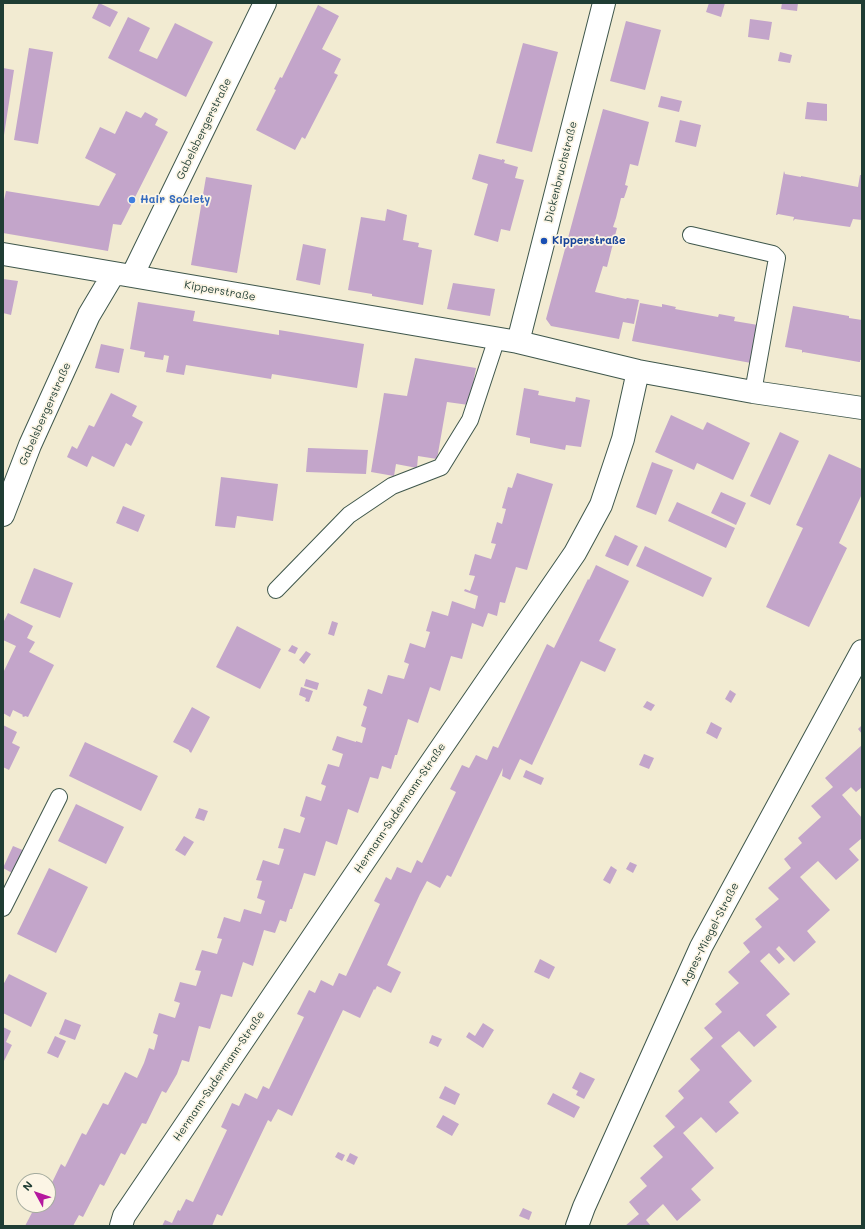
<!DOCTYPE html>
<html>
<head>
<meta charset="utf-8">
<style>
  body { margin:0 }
  #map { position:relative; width:865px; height:1229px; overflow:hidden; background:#f2ebd2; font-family:Mali,sans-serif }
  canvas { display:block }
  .frame { position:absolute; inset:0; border:4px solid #1f3d34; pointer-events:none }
  .north { position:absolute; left:16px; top:1173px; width:40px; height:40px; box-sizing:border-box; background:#fcf5e5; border:1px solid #a4ab9e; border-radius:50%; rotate:310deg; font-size:11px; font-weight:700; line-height:16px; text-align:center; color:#1f3d34 }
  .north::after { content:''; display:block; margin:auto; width:14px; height:18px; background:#b5179e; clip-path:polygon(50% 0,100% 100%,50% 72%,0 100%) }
</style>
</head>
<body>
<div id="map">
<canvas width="865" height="1229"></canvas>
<div class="frame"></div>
<div class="north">N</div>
</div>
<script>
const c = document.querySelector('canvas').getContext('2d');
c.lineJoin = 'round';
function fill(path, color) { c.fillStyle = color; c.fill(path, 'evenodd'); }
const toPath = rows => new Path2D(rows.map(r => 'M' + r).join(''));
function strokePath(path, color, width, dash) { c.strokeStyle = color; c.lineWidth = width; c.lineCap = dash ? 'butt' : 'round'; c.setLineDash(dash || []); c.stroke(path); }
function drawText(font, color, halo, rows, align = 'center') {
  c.font = font + ' Mali,sans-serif'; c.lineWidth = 3.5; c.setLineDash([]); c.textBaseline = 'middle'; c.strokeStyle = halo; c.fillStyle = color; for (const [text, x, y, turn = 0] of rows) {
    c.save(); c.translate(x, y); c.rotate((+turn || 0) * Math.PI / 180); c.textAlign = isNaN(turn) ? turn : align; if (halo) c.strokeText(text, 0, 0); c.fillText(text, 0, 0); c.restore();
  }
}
fill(toPath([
  [99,3,118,12,110,27,92,18],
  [709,3,725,3,721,17,706,12],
  [782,3,798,3,797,11,781,9],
  [318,5,339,16,322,49,341,59,334,73,338,75,305,139,302,137,295,150,256,130,276,90,274,89,280,77,282,78],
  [128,17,150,28,139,51,157,59,175,23,213,42,186,97,108,58],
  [750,19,772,22,769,40,748,37],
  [626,21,661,30,645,90,610,81],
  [523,43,558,52,532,152,496,143],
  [29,48,53,52,38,144,14,140],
  [780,52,792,55,790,63,778,61],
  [3,68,14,70,4,135,3,135],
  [661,96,682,101,679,112,658,107],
  [807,102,827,104,827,121,805,119],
  [603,109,649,122,638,166,630,164,625,185,628,186,624,198,621,198,616,218,613,227,617,228,607,267,603,266,595,292,626,299,627,298,639,300,634,324,623,322,619,339,551,326,546,319],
  [126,111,141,118,145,112,158,119,155,125,168,132,121,225,113,224,108,251,3,233,3,205,6,191,99,206,116,174,85,158,100,127,115,134],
  [680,120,701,125,696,147,675,142],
  [479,154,502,160,502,159,505,160,504,163,518,167,515,178,524,180,510,231,501,229,498,242,474,235,488,184,472,179],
  [784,171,785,174,801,177,801,176,858,187,860,175,862,175,862,220,853,219,850,227,795,219,793,221,794,217,778,214,777,215,776,215],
  [206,177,252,185,237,273,191,265],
  [387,209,407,215,403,240,419,243,418,247,432,250,423,305,372,296,372,294,348,290,361,217,385,221],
  [303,244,326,249,320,285,296,280],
  [3,279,18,281,11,315,3,313],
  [453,283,495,289,490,316,447,309],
  [138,302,195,311,193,321,279,335,279,330,364,344,357,388,272,374,271,379,186,365,184,375,166,372,169,356,164,355,163,360,144,357,145,352,130,349],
  [640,303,662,307,662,304,676,307,675,309,718,317,719,314,730,316,735,317,734,321,758,325,751,363,632,341],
  [793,306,849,316,849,318,862,320,862,360,860,360,860,362,859,362,803,352,802,353,802,350,785,347],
  [101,344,124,349,119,373,95,368],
  [415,358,476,368,469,405,447,402,437,459,418,456,417,468,396,464,394,476,371,472,384,393,407,396],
  [524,388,539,391,538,395,575,402,576,397,590,400,581,447,566,445,565,450,530,443,530,438,516,435],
  [111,393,137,406,132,416,143,422,131,446,126,443,114,467,92,456,87,467,67,457,72,446,77,449,89,425,94,427],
  [671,415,703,430,707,422,750,443,733,480,697,463,694,470,655,452],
  [780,432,799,441,770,505,750,496],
  [308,448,368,450,366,474,306,472],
  [829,454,862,469,862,494,839,543,847,548,809,627,766,607,803,528,796,525],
  [652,462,673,470,656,515,636,507],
  [517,473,553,484,527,570,516,567,505,603,500,602,497,616,488,613,483,627,472,623,462,659,451,656,440,691,430,687,418,723,408,719,397,755,395,755,391,769,382,766,378,779,370,777,358,813,348,809,337,845,326,841,315,876,304,873,292,909,290,909,286,922,280,920,275,933,264,930,253,966,243,962,232,997,221,994,210,1029,199,1026,189,1062,182,1060,177,1074,166,1093,162,1091,146,1124,142,1123,125,1155,121,1153,104,1186,100,1184,83,1217,79,1215,73,1226,25,1226,36,1205,48,1205,48,1191,61,1164,65,1167,82,1133,86,1135,103,1103,108,1105,125,1072,137,1078,144,1063,149,1048,154,1050,158,1035,153,1033,159,1013,175,1018,180,1003,174,1001,180,982,196,986,201,971,195,970,202,950,217,954,222,939,217,938,224,917,240,922,244,909,261,914,265,901,257,898,262,881,256,880,263,860,279,865,284,849,278,848,284,828,300,833,305,818,300,816,306,796,321,801,326,786,321,784,328,764,339,767,343,754,332,750,337,736,356,742,356,741,362,743,366,728,361,726,367,707,363,705,368,689,382,694,388,675,404,679,409,664,404,662,410,643,425,648,430,632,426,631,432,611,448,616,452,601,475,609,478,596,464,591,465,589,470,591,475,576,469,575,475,554,491,559,496,544,491,543,497,522,502,524,506,509,502,508,508,487,512,488],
  [221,477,278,484,273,521,237,516,235,528,215,526],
  [721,492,746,503,736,525,711,513],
  [677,502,735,528,726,548,668,521],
  [123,506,145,515,138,532,116,523],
  [615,535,638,546,628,566,605,556],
  [645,546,712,578,703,597,636,566],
  [596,565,629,581,599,641,616,649,605,672,581,661,532,765,520,759,510,780,502,776,503,768,451,877,447,875,440,888,427,881,420,894,387,965,401,972,391,993,377,986,375,990,374,989,360,1018,343,1010,292,1116,278,1109,271,1122,268,1120,222,1216,217,1214,212,1226,162,1226,165,1220,172,1223,178,1210,180,1211,186,1199,193,1202,227,1130,221,1127,232,1103,239,1106,245,1093,257,1099,263,1086,269,1089,304,1017,297,1014,309,990,315,993,321,980,333,986,339,973,346,976,380,904,374,901,386,877,391,880,397,867,411,873,417,860,422,863,456,792,450,789,462,765,469,768,476,755,487,760,493,746,498,748,547,644,554,648,588,579,589,580],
  [34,568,73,583,60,618,20,603],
  [8,613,33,626,27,638,35,642,29,652,54,665,28,717,25,716,24,717,22,716,23,715,13,710,10,717,3,713,3,673,16,646,3,640,3,623],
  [332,621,338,623,334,636,328,634],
  [237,626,281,649,260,689,216,667],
  [292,645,298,648,295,654,288,651],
  [306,651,311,654,304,664,299,660],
  [306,679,319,683,317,690,304,686],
  [301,687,313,691,309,702,305,701,306,698,299,695],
  [730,690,736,694,731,703,725,699],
  [647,701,655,705,651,711,643,707],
  [192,707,210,717,191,753,189,751,189,750,173,742],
  [711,722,722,728,717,739,706,733],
  [3,725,17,732,12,743,20,747,9,770,3,767],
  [862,725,862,734,858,729],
  [85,742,158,776,141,811,69,776],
  [862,745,862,787,856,792,851,787,842,795,862,818,862,838,849,849,859,860,836,880,818,861,800,877,830,910,807,931,816,942,794,962,779,946,776,949,785,959,779,964,769,953,760,961,790,994,766,1015,777,1027,754,1047,739,1031,721,1046,752,1081,729,1102,739,1113,716,1133,701,1117,683,1133,714,1168,691,1189,701,1200,677,1221,663,1204,646,1220,651,1226,625,1226,639,1214,629,1202,647,1186,640,1178,663,1157,653,1146,675,1127,665,1116,684,1098,678,1091,700,1070,690,1059,713,1038,704,1028,722,1012,715,1004,739,983,728,972,750,952,743,943,762,927,755,919,779,899,768,888,791,868,784,859,802,843,798,838,821,817,811,806,833,787,825,778],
  [644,754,654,758,649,769,639,765],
  [526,770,544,778,541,785,523,777],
  [76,804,124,827,106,864,58,841],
  [199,808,208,811,204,821,195,818],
  [184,836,194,842,185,856,175,850],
  [13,846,25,851,14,874,3,868],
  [630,862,637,865,633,873,626,869],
  [611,866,617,870,610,884,603,880],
  [49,868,88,887,56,953,17,934],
  [540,959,555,967,549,979,534,972],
  [9,974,47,993,31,1027,3,1013,3,985],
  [65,1019,81,1025,75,1040,59,1034],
  [483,1023,494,1030,483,1048,466,1037,469,1032,475,1036],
  [3,1027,11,1031,6,1042,12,1045,3,1063],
  [432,1035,442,1039,438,1047,429,1043],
  [55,1036,66,1041,58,1058,47,1053],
  [580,1072,595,1079,584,1099,576,1095,578,1091,572,1088],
  [445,1086,460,1094,455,1105,439,1098],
  [553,1093,580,1107,574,1118,547,1104],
  [443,1115,459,1124,452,1136,436,1127],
  [338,1152,345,1155,342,1161,335,1157],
  [350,1153,358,1157,354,1165,346,1161],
  [523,1208,532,1212,529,1220,519,1216]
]), '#c3a5ca');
const service = toPath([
  [691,235,773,254,777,258,753,392],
  [276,590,349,515,392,486,441,467,470,420,497,338],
  [3,908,59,797]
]);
const minor = toPath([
  [3,254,518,342,638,371,753,392,862,408],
  [132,276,265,3],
  [518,342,604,3],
  [3,515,30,445,89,315,114,273],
  [121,1226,124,1216,413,789,575,553,601,505,623,439,638,371],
  [577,1226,584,1207,701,947,862,651]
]);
strokePath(service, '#3f574c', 18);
strokePath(minor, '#3f574c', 24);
strokePath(service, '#fff', 16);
strokePath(minor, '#fff', 22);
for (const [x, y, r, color] of [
  [132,200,4,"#3f7fe0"],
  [544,241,4,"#1a4fb4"]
]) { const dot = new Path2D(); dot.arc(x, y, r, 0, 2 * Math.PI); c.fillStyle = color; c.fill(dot); strokePath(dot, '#fcf5e5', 1.5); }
drawText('11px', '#1f3d34', '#fcf5e5', [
  ["Gabelsbergerstraße",204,129,-64],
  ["Dickenbruchstraße",561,172,-76],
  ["Kipperstraße",220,291,10],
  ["Gabelsbergerstraße",45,414,-66],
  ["Hermann-Sudermann-Straße",400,808,-56],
  ["Agnes-Miegel-Straße",710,934,-63],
  ["Hermann-Sudermann-Straße",219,1076,-56]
]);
drawText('bold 11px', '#366cbe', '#fcf5e5', [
  ["Hair Society",140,200]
], 'left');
drawText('bold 11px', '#164399', '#fcf5e5', [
  ["Kipperstraße",552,241]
], 'left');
</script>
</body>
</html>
